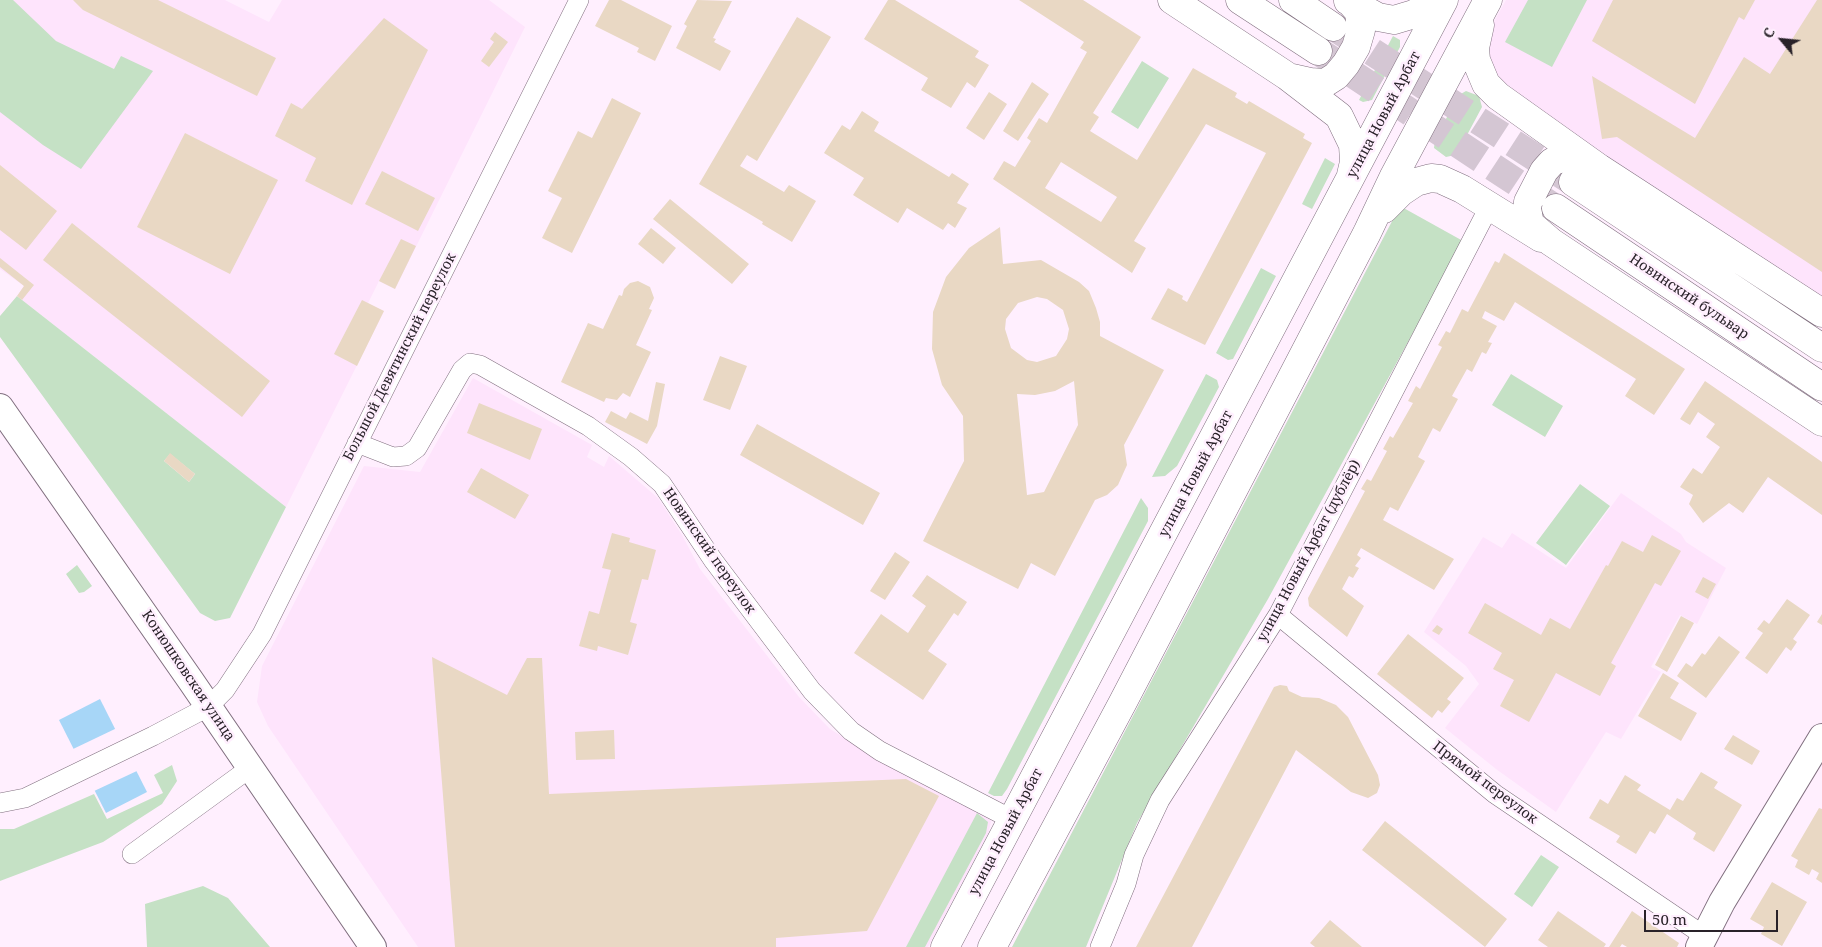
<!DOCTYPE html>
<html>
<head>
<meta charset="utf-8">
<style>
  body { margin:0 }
  #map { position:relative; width:1822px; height:947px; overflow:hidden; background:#ffeffe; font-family:"Noto Serif",serif }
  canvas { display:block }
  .north { position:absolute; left:1757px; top:15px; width:50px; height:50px; -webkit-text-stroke:4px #ffeffe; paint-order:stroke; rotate:298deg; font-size:14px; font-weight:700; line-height:20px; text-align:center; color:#292229 }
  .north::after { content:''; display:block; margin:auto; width:18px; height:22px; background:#292229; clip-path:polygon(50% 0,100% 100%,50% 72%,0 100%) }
  .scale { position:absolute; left:1644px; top:910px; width:134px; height:22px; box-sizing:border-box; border:2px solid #292229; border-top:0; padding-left:6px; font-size:15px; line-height:18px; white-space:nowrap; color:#292229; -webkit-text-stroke:4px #ffeffe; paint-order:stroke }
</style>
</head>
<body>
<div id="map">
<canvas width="1822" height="947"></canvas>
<div class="north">С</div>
<div class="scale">50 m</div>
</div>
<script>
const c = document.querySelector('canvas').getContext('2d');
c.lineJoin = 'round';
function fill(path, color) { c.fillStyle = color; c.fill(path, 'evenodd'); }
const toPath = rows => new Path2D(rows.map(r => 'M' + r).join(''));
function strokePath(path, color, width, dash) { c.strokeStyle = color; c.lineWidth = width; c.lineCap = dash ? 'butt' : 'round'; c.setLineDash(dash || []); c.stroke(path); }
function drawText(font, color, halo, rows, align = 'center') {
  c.font = font + ' "Noto Serif",serif'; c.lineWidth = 5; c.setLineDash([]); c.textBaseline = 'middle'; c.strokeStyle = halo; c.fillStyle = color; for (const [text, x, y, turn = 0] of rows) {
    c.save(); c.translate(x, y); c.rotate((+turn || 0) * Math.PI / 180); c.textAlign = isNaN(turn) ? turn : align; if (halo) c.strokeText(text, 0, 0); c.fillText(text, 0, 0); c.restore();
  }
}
fill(toPath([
  [0,0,225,0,269,22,282,0,489,0,525,27,395,289,379,281,368,303,384,311,286,507,17,296,24,286,0,269],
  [1506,0,1822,0,1822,304,1514,99,1490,76,1485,38],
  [473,378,592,445,587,457,604,467,609,456,658,498,682,535,700,569,799,697,830,729,877,758,990,817,991,822,988,834,928,947,418,947,268,726,257,702,262,666,364,466,420,472],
  [1621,493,1681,534,1686,542,1726,568,1697,624,1680,615,1651,667,1661,672,1621,739,1606,732,1556,812,1496,769,1445,728,1479,684,1466,666,1424,632,1483,537,1502,548,1512,533,1566,568]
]), '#fee4fc');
fill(toPath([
  [0,0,13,0,56,41,114,69,121,56,153,71,81,169,43,145,0,112],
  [1528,0,1587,0,1552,67,1505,42],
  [1393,36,1400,40,1400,47,1372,100,1363,102,1359,100],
  [1142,61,1169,78,1138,129,1111,112],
  [1466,91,1479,96,1482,107,1458,152,1455,155,1446,157,1434,148,1435,139,1459,95],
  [1325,158,1335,164,1312,209,1302,204],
  [1400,206,1463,241,1268,599,1137,823,1086,947,1012,947],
  [1261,268,1276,276,1233,359,1228,360,1216,353],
  [17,296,286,507,230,618,215,621,200,613,0,337,0,316],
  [170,454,195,474,189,482,164,461],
  [1206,374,1217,380,1219,387,1177,466,1165,476,1152,477],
  [1511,374,1563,406,1545,437,1492,405],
  [1580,484,1610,506,1566,565,1536,543],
  [1141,498,1148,508,1148,521,1007,789,1002,796,994,796,988,793],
  [77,565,92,586,84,592,79,593,66,574],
  [172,765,177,781,162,804,103,842,0,881,0,829,14,829,94,794,107,819,163,793,154,775],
  [977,813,988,822,986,833,925,947,906,947],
  [1541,855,1559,867,1532,907,1514,894],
  [203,886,228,898,270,947,147,947,145,904]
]), '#c5e1c5');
fill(toPath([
  [100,699,147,792,106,813,59,720]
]), '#a7d6f7');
fill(toPath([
  [117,728,139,770,92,792,71,750]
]), '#ffeffe');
fill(toPath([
  [73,0,158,0,276,58,257,96,83,10],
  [609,0,621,0,672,26,655,61,637,52,639,48,595,26],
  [697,0,732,1,713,38,716,39,714,42,731,51,720,71,676,48,687,26,684,24],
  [888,0,895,0,979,51,975,57,989,65,975,88,967,82,951,108,921,90,928,78,864,39],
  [1019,0,1083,0,1141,37,1093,113,1099,117,1090,131,1137,160,1193,68,1237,93,1235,97,1247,104,1249,101,1305,134,1303,138,1312,143,1205,345,1151,319,1168,288,1183,296,1182,299,1187,302,1266,153,1206,124,1134,241,1146,248,1132,273,993,179,1004,161,1015,167,1031,141,1027,138,1039,118,1047,123,1087,52,1080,48,1084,42],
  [1061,162,1117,197,1101,222,1045,188],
  [1613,0,1755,0,1744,20,1739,17,1695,104,1592,41],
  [1817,0,1822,0,1822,272,1617,137,1602,139,1592,76,1695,138,1744,57,1770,74],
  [797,17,831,37,757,161,747,155,740,166,784,192,789,185,816,201,792,242,762,224,763,222,699,184],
  [384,18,428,50,352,205,305,181,316,158,275,136,291,103,302,109],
  [495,32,508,42,489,67,481,61,494,42,490,39],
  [1032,82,1049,94,1018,141,1003,131],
  [989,92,1007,104,984,140,966,128],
  [612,98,641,113,572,253,542,238,562,198,548,191,578,131,592,138],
  [862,111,879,122,874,131,949,177,952,173,969,184,957,203,967,208,955,228,948,223,943,230,907,208,898,223,853,195,864,178,824,153,842,125,850,130],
  [185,133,278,180,230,274,137,227],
  [0,165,57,211,26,250,0,230],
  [382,171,435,198,418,231,365,204],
  [670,199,749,264,732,284,653,219],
  [72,223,270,381,242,417,43,260],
  [1000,227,1003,264,1041,260,1079,282,1089,291,1096,308,1100,322,1100,336,1164,370,1124,445,1127,465,1118,485,1107,495,1095,500,1055,576,1031,563,1018,589,923,541,964,461,963,416,942,385,932,349,933,312,946,277,969,248],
  [1037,297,1047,299,1063,310,1069,329,1067,339,1056,356,1037,362,1027,360,1011,348,1005,329,1006,319,1018,303],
  [1074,381,1078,425,1044,492,1027,495,1017,394,1035,395,1055,391],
  [651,228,676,248,663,264,638,244],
  [401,239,416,246,395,289,379,281],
  [1504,253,1685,369,1654,415,1625,396,1636,379,1515,302,1504,321,1485,311,1482,318,1497,326,1488,342,1492,343,1486,354,1482,352,1472,372,1467,369,1452,396,1458,399,1440,432,1433,428,1418,457,1425,461,1398,511,1390,507,1383,520,1454,559,1434,590,1361,548,1357,555,1361,558,1355,566,1359,568,1353,578,1349,576,1342,589,1364,606,1347,637,1309,606,1308,598,1365,491,1361,489,1367,479,1371,481,1387,451,1383,449,1390,436,1393,438,1413,403,1408,401,1416,386,1420,389,1442,347,1438,345,1446,331,1450,333,1462,309,1468,312,1495,261,1499,263],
  [0,258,34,285,22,300,17,296,24,286,0,267],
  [638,281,650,287,654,298,649,309,652,310,636,345,651,352,630,397,623,393,617,400,606,398,604,402,561,382,588,323,603,329,619,295,622,296,624,289,630,283],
  [362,300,384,311,357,366,334,354],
  [720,356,747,366,730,410,703,400],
  [1705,381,1822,462,1822,515,1768,477,1743,513,1729,503,1703,523,1689,504,1693,495,1680,487,1693,468,1702,474,1720,447,1706,437,1715,424,1698,412,1690,425,1680,419],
  [656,382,665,384,657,426,647,444,605,422,611,411,626,419,630,412,648,421],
  [479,403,542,429,530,460,467,433],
  [757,424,880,493,863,525,740,455],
  [170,453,195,474,189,482,164,461],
  [481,468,529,495,515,519,467,492],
  [612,533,630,538,629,542,656,550,648,580,642,579,630,622,637,624,628,655,598,646,597,651,579,646,589,611,599,614,611,570,602,568],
  [1652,535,1681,551,1661,586,1655,583,1611,663,1616,666,1600,696,1556,673,1529,722,1500,706,1514,680,1493,669,1502,653,1468,633,1485,603,1541,635,1550,618,1570,629,1606,565,1608,566,1622,541,1643,552],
  [895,552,910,562,885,600,870,591],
  [927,575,967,602,958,616,954,613,928,651,947,664,923,700,854,653,881,614,908,633,926,606,912,596],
  [1703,577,1716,584,1708,599,1695,592],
  [1787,599,1810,615,1793,639,1797,642,1791,651,1786,647,1767,674,1745,658,1763,633,1757,629,1764,620,1769,624],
  [1822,614,1822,625,1817,622],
  [1681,616,1694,623,1667,672,1655,665],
  [1437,625,1443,629,1439,635,1432,631],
  [1408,634,1464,678,1447,699,1451,702,1442,713,1438,710,1432,718,1377,674],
  [1719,636,1740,652,1706,698,1677,676,1686,663,1692,667,1702,653,1705,655],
  [432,657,507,695,527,658,542,658,549,794,906,779,939,796,867,931,776,938,776,947,455,947],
  [1663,673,1679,683,1670,698,1697,713,1681,741,1638,716],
  [1280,685,1287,686,1289,691,1302,697,1319,698,1336,705,1348,717,1378,775,1380,785,1377,793,1368,798,1351,792,1296,750,1192,947,1136,947,1274,687],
  [614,730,615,759,576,760,575,732],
  [1733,735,1760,751,1752,765,1724,749],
  [1701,772,1718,782,1714,788,1742,805,1714,852,1693,839,1696,833,1667,814,1655,834,1650,831,1636,854,1616,842,1620,836,1589,818,1600,799,1608,804,1625,775,1641,785,1637,790,1670,810,1677,798,1683,801],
  [1819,808,1822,809,1822,883,1816,879,1819,873,1812,869,1809,875,1795,867,1798,860,1791,856],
  [1385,821,1507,919,1485,947,1362,850],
  [1772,882,1807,902,1782,946,1761,934,1764,927,1750,919],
  [1558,911,1606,944,1604,947,1548,947,1538,940],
  [1632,911,1679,943,1677,947,1627,947,1622,944,1620,947,1609,947],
  [1330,920,1362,947,1315,947,1310,943]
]), '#e9d8c4');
strokePath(toPath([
  [1337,29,1573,182],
  [1318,51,1552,206]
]), '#d4c6d3', 28, [28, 14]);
const street = toPath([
  [357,443,393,457,406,456,417,448,462,370,470,363,480,365,588,426,631,457,662,484,713,560,812,691,851,731,880,751,1013,820],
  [1278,615,1495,794,1703,935],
  [0,803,25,798,153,736,208,707,225,690,262,634,579,0],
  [132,854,250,768],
  [1100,947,1126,884,1134,855,1160,800,1278,615,1489,207]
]);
const secondary = toPath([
  [0,407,191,681,373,947],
  [1699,947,1722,902,1822,737]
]);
const primary = toPath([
  [1172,0,1287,76,1339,116,1353,145,1354,162,1351,175],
  [1240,0,1318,51],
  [1293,0,1333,27],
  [1348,1,1378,17,1394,20,1414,14,1437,0],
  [1480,25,1475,48,1476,60,1486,84,1498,96,1599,168,1822,313],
  [1292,78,1310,82,1325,83,1336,76,1346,64,1356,47,1361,30,1359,12,1350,2],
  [1591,163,1573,156,1561,158,1552,162,1544,171,1528,202,1527,209,1530,224,1551,242,1822,422],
  [1573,182,1822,348],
  [1556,208,1822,387],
  [1384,209,1401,192,1416,182,1431,178,1440,179,1462,189,1541,238],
  [945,947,1444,0],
  [992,947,1123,702,1367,233,1394,176,1488,0]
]);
strokePath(street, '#806f7f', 20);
strokePath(secondary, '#806f7f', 28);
strokePath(primary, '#806f7f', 29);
strokePath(street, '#fff', 19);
strokePath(secondary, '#fff', 26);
strokePath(primary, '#fff', 28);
drawText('14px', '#292229', '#ffeffe', [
  ["улица Новый Арбат",1384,115,-62],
  ["Новинский бульвар",1689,297,34],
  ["Большой Девятинский переулок",400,357,-63],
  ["улица Новый Арбат",1196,474,-62],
  ["Новинский переулок",709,551,55],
  ["улица Новый Арбат (дублёр)",1309,551,-62],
  ["Конюшковская улица",188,676,56],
  ["Прямой переулок",1485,783,37],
  ["улица Новый Арбат",1006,832,-62]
]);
</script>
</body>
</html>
